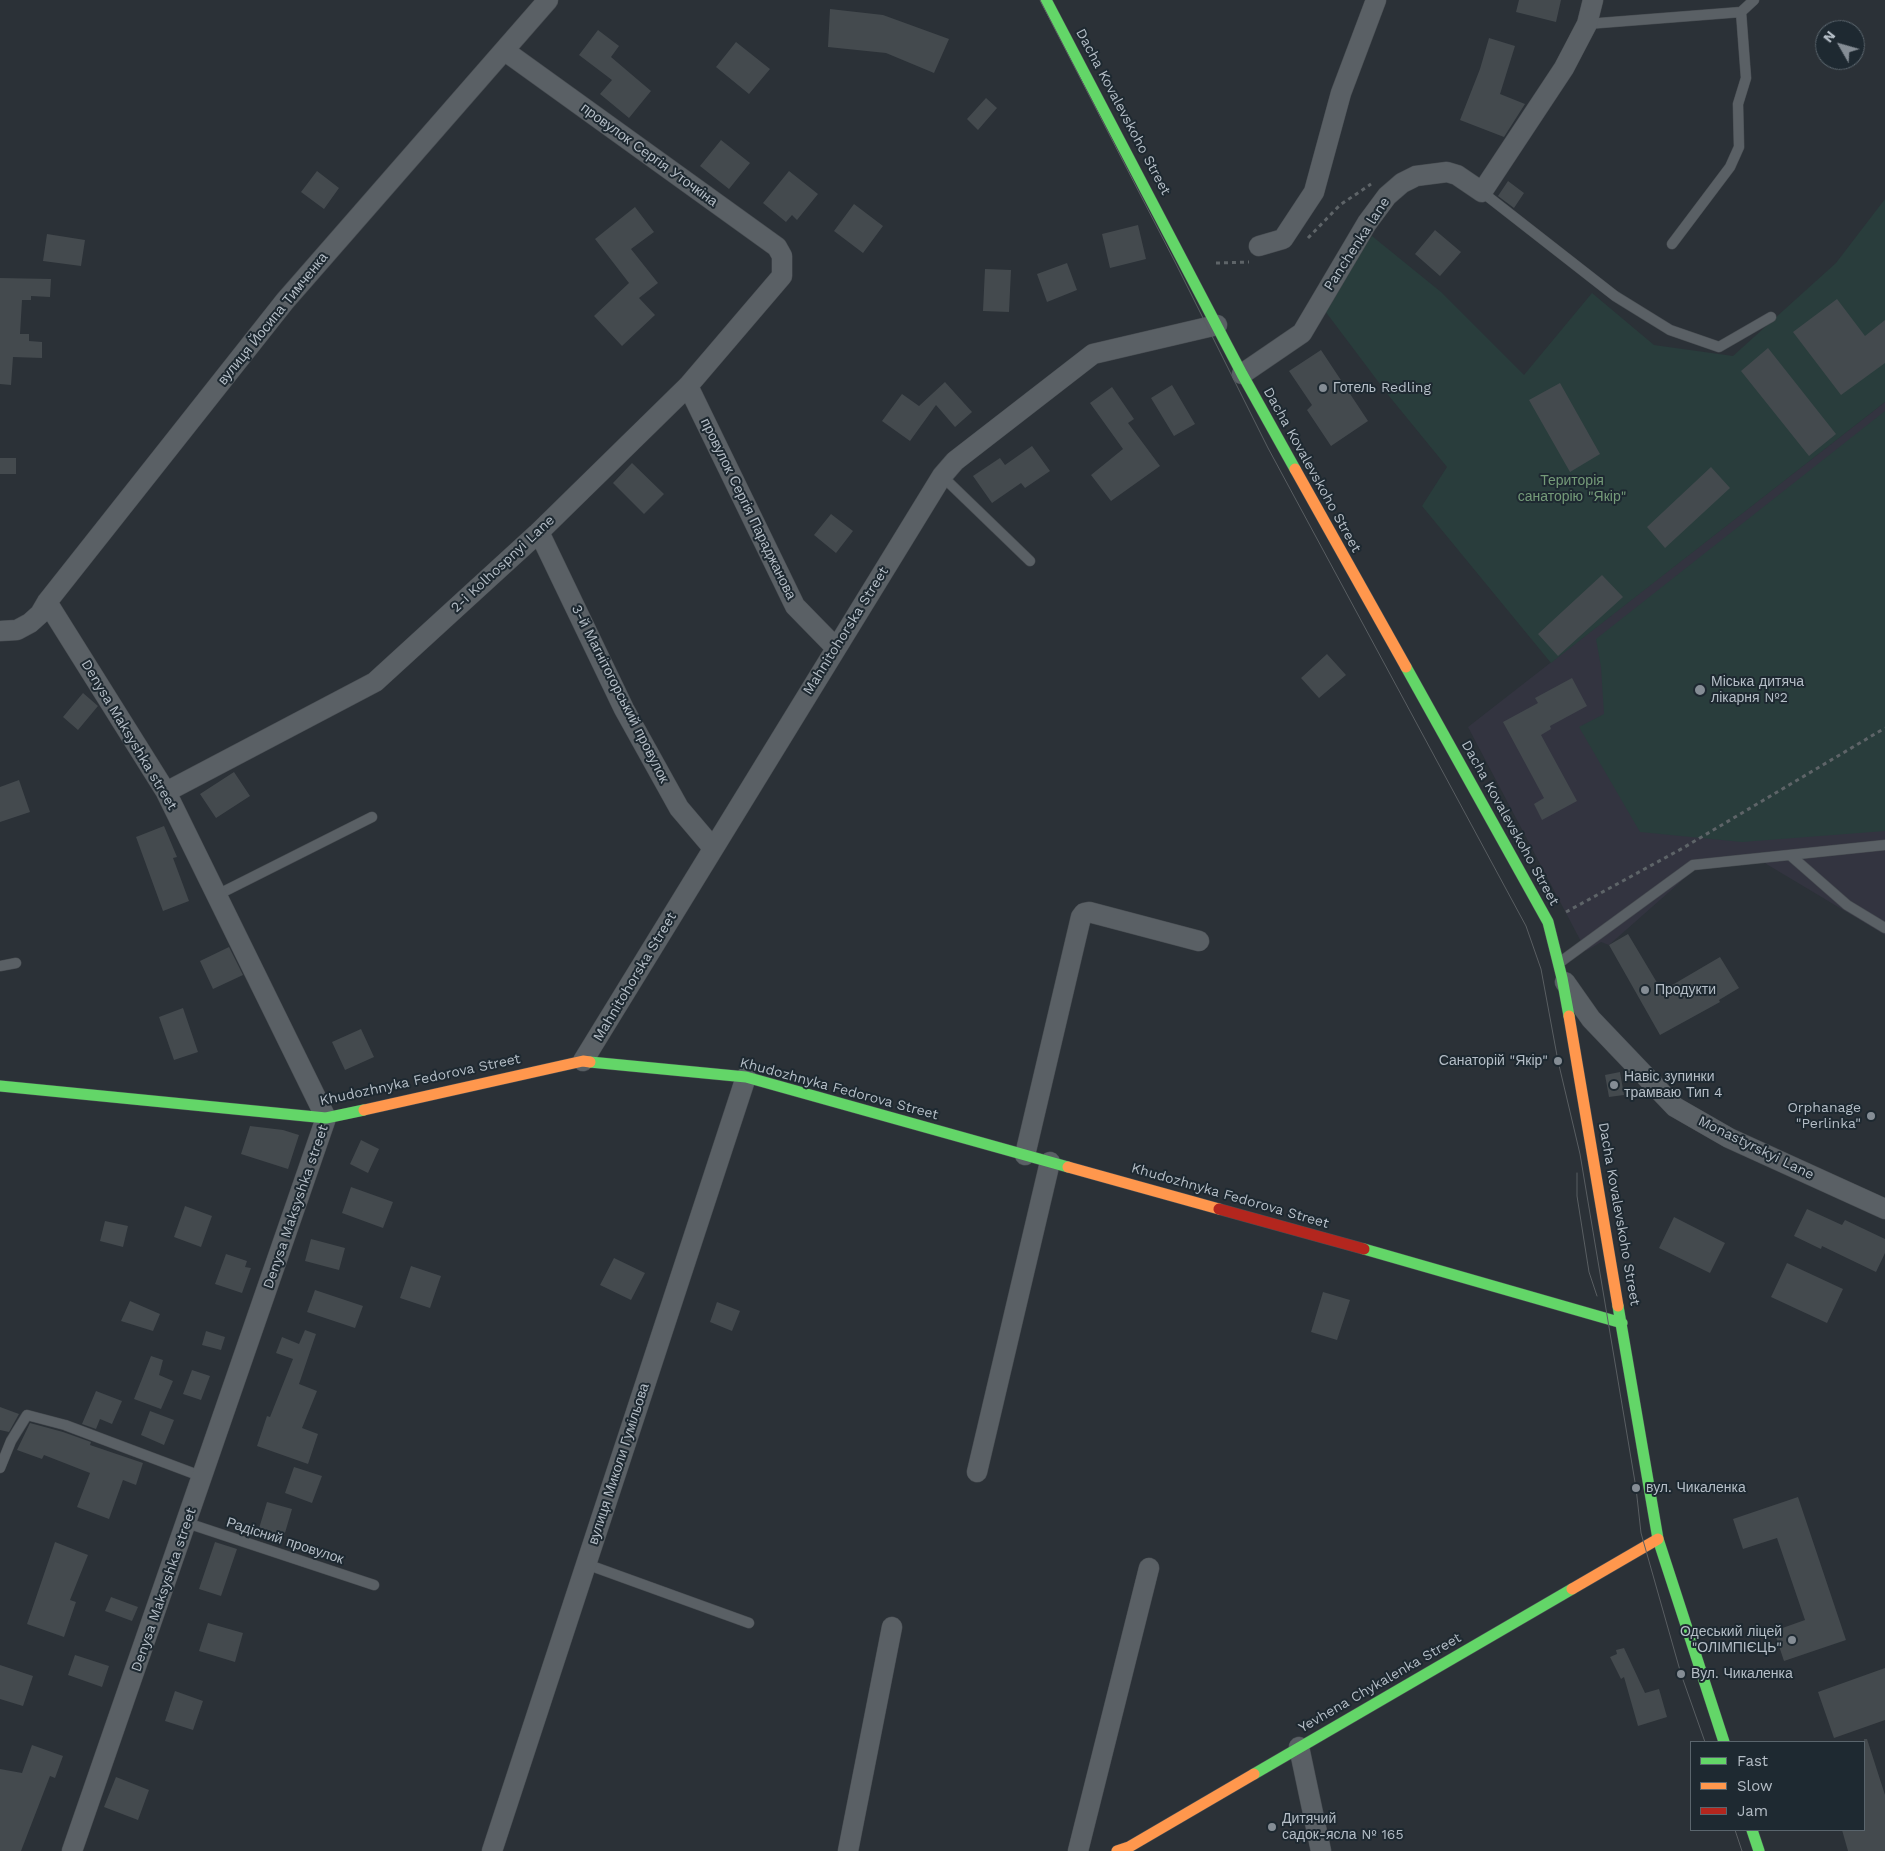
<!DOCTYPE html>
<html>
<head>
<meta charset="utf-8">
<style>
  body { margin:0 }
  #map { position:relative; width:1885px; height:1851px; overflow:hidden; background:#2b3137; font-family:"Work Sans",sans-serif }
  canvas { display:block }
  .legend { position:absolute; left:1690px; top:1741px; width:175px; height:90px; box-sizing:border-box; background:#1e2931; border:1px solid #5a656d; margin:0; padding:6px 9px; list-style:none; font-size:15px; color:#b5bec7 }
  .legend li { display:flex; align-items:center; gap:10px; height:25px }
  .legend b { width:25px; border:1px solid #5a656d }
  .north { position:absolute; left:1815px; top:20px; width:50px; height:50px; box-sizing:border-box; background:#1e2931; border:1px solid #5a656d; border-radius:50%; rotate:308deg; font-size:14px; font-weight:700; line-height:20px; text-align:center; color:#b5bec7 }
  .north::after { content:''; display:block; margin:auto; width:18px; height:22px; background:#858d95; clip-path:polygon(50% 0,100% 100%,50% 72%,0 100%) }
</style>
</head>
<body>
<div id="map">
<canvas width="1885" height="1851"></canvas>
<ul class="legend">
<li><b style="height:6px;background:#63d668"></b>Fast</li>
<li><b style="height:6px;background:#ff974d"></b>Slow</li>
<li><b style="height:6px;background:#b3261e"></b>Jam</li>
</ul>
<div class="north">N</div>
</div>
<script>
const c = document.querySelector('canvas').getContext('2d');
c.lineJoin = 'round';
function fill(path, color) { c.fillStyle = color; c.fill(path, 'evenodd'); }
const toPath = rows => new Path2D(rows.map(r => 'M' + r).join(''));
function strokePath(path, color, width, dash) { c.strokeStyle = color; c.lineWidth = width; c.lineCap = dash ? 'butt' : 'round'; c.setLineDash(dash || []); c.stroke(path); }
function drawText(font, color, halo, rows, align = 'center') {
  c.font = font + ' "Work Sans",sans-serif'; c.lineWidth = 4; c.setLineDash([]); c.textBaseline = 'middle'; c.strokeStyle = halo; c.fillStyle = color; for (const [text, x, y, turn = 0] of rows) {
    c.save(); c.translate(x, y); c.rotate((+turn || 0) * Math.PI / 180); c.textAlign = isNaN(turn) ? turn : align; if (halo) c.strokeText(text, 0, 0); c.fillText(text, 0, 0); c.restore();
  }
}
fill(toPath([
  [1885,402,1885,935,1763,862,1695,869,1609,945,1601,942,1586,951,1468,727]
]), '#333440');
fill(toPath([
  [1885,199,1885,402,1551,663,1422,506,1447,467,1389,396,1319,303,1372,236,1441,292,1524,375,1592,293,1654,345,1733,356,1836,263],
  [1885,411,1885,831,1742,842,1640,832,1579,727,1604,714,1601,667,1596,639]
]), '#293d3c');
fill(toPath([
  [1519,0,1561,0,1556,22,1516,12],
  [830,9,883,15,949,39,934,73,886,53,828,47],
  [598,30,619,46,611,57,651,91,629,118,600,94,612,80,579,55],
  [1489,38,1515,46,1500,94,1525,104,1504,137,1460,120,1480,69],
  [736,42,770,69,749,94,716,67],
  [986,98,997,108,978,130,967,119],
  [721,140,750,163,729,189,700,166],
  [317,171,339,188,324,209,301,192],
  [789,171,818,194,797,220,792,215,786,222,763,203],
  [1508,181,1524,193,1514,208,1498,196],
  [854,204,883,226,863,253,834,231],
  [635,207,654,232,631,249,658,283,639,298,655,315,622,346,594,316,629,283,595,239],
  [1138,225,1146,259,1110,268,1102,234],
  [1435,230,1461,252,1440,276,1415,254],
  [47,234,85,240,81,266,43,261],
  [1067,263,1077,290,1047,302,1037,274],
  [985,269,1011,270,1009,312,983,311],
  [0,278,51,279,50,297,31,296,31,300,22,300,20,334,29,334,29,341,42,342,42,358,13,357,11,385,0,384],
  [1837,299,1865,336,1885,320,1885,363,1841,395,1793,332],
  [1768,348,1836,434,1809,456,1741,371],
  [1321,350,1368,421,1331,446,1307,410,1312,405,1289,371],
  [945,382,972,412,955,427,936,405,910,441,882,421,902,394,919,406],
  [1560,383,1600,454,1570,472,1529,400],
  [1172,385,1195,424,1174,436,1151,398],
  [1112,387,1134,419,1128,423,1160,466,1111,501,1091,475,1123,449,1090,403],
  [1032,446,1050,471,1025,488,1021,483,992,503,973,476,1000,458,1005,465],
  [0,458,16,458,16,474,0,474],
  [632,463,664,494,644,514,613,483],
  [1711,467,1730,488,1665,548,1647,527],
  [831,514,853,531,836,553,814,535],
  [1602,575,1623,597,1558,656,1538,634],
  [1327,654,1346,675,1319,698,1301,678],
  [1572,678,1587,706,1550,726,1551,729,1541,735,1577,801,1542,820,1534,804,1544,798,1503,722,1538,703,1535,698],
  [83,693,98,706,78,730,63,717],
  [234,772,250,796,216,818,200,794],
  [19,780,30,812,0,822,0,787],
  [164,826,177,857,173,858,189,901,163,911,136,837],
  [1628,934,1662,991,1720,957,1739,988,1719,1000,1720,1002,1660,1035,1609,945],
  [229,947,243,975,213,989,200,961],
  [183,1008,198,1052,174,1060,159,1017],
  [361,1029,374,1057,345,1070,332,1042],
  [1620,1072,1624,1095,1609,1097,1605,1075],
  [250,1126,283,1130,299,1135,288,1169,241,1154],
  [361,1140,379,1149,368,1173,350,1164],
  [351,1187,393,1202,383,1228,342,1213],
  [185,1206,212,1216,201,1247,174,1237],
  [1807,1209,1842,1225,1845,1220,1885,1239,1885,1253,1876,1272,1822,1246,1821,1249,1794,1236],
  [1674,1217,1725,1243,1710,1273,1659,1248],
  [105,1221,128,1226,123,1247,100,1241],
  [311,1239,345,1248,339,1270,305,1261],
  [226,1254,247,1261,245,1267,251,1268,242,1293,215,1284],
  [614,1258,645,1273,631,1300,600,1285],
  [1787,1263,1843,1289,1827,1323,1771,1297],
  [411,1266,441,1276,430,1308,400,1298],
  [315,1290,363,1306,355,1328,307,1312],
  [1323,1292,1350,1300,1337,1340,1311,1332],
  [130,1301,160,1314,153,1331,121,1321],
  [717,1302,740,1311,732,1331,710,1322],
  [305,1330,316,1334,299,1384,317,1391,302,1428,318,1434,308,1464,257,1446,267,1416,270,1417,293,1359,276,1353,282,1337,299,1344],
  [206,1331,225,1337,221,1350,202,1345],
  [151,1356,163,1360,159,1375,173,1381,161,1409,134,1399],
  [192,1370,210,1376,201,1400,183,1394],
  [96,1391,122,1401,112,1424,100,1419,96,1429,82,1424],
  [0,1407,19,1414,9,1432,0,1430],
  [150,1411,174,1420,164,1445,141,1435],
  [30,1423,63,1432,91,1442,90,1445,143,1463,136,1485,123,1480,109,1519,77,1507,90,1473,44,1455,42,1459,17,1450],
  [294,1467,322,1476,312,1503,285,1493],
  [1798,1497,1846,1640,1784,1661,1774,1631,1805,1620,1777,1538,1743,1549,1733,1519],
  [267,1502,292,1509,282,1543,257,1535],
  [55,1542,88,1555,70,1600,76,1602,64,1637,27,1624],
  [215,1542,237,1549,221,1596,199,1589],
  [111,1597,138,1607,132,1621,105,1611],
  [208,1623,243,1633,235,1662,199,1651],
  [1624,1648,1645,1693,1659,1689,1667,1717,1638,1726,1624,1677,1621,1679,1610,1657,1617,1654,1616,1650],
  [75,1655,109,1666,102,1687,68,1675],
  [0,1665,33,1676,23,1706,0,1699],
  [1885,1668,1885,1720,1834,1738,1818,1692],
  [175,1691,203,1701,193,1730,165,1721],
  [1864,1739,1867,1739,1885,1795,1885,1851,1848,1851,1842,1830,1864,1830],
  [32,1745,63,1756,55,1778,50,1776,21,1851,0,1851,0,1769,22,1773],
  [116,1777,149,1790,138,1820,104,1807]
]), '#444a4e');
const lane = toPath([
  [1587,24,1741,12,1754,0],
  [1482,192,1615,296,1670,330,1719,347,1771,317],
  [1672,244,1730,167,1739,147,1738,104,1746,78,1741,12],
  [942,476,1030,561],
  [1790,855,1847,905,1885,928],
  [217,895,372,817],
  [1559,963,1693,865,1885,845],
  [0,966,16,963],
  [0,1468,11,1441,27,1415,65,1425,203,1477],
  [187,1523,374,1585],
  [586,1564,749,1623]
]);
const street = toPath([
  [1259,246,1283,239,1314,192,1341,93,1376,0],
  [1242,374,1302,333,1367,223,1387,196,1402,183,1416,176,1447,172,1457,175,1482,192,1564,68,1587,24,1593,0],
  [688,386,795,606,836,648],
  [539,532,624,709,679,808,713,848],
  [47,602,166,792,326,1118,72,1851],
  [0,631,17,630,30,623,40,614,47,602,285,301,548,0],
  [166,792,375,682,539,532,688,386,782,276,782,256,777,247,505,51],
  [1565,982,1591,1019,1675,1107,1729,1138,1885,1209],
  [583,1061,942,476,955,461,1093,354,1217,325],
  [1025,1155,1081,917,1084,913,1089,912,1199,941],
  [977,1472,1050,1162],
  [1299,1747,1321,1851],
  [492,1851,746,1077],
  [848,1851,892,1627],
  [1078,1851,1149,1568]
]);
const fast = toPath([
  [1046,0,1242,374,1295,469],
  [1406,667,1548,922,1562,978,1569,1016],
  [590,1062,746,1077,1068,1167],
  [0,1086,326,1118,364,1110],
  [1364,1249,1622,1323],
  [1618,1306,1658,1539,1724,1742],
  [1254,1774,1572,1589],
  [1752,1830,1759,1851]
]);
const slow = toPath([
  [1295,469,1406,667],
  [1569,1016,1618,1306],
  [364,1110,583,1061,590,1062],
  [1068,1167,1219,1209],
  [1572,1589,1658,1539],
  [1117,1851,1129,1847,1254,1774]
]);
const jam = toPath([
  [1219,1209,1364,1249]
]);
strokePath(lane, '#484d52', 11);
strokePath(street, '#484d52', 21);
strokePath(fast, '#484d52', 12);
strokePath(slow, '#484d52', 12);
strokePath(jam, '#484d52', 12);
strokePath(toPath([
  [1308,238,1340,205,1371,184],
  [1216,263,1249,262],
  [1566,912,1683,848,1885,728]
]), '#5e6468', 3, [4, 4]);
strokePath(lane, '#5a6065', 10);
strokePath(street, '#5a6065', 20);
strokePath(fast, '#63d668', 11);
strokePath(slow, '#ff974d', 11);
strokePath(jam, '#b3261e', 11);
strokePath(toPath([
  [1040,0,1175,262,1268,448,1526,926,1541,969,1558,1061,1580,1154,1636,1488,1641,1533,1681,1674,1705,1742],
  [1577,1173,1577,1196,1589,1272,1597,1296],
  [1735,1830,1742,1851]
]), '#595e62', 1);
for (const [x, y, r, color] of [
  [1323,388,5,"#858d95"],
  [1700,690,6,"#858d95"],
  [1645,990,5,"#858d95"],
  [1558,1061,5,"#858d95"],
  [1614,1085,5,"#858d95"],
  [1871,1116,5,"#858d95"],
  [1636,1488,5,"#858d95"],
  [1792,1640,5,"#858d95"],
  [1681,1674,5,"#858d95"],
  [1272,1827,5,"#858d95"]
]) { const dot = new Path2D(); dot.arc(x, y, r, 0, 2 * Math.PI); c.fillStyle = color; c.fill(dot); strokePath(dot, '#1e2931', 2); }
drawText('14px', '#b5bec7', '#1e2931', [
  ["Dacha Kovalevskoho Street",1123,112,62],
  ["провулок Сергія Уточкіна",649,155,36],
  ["Panchenka lane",1357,244,-57],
  ["вулиця Йосипа Тимченка",273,319,-51],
  ["Dacha Kovalevskoho Street",1312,470,61],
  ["провулок Сергія Параджанова",748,509,64],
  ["2-i Kolhospnyi Lane",503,564,-43],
  ["Mahnitohorska Street",846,631,-58],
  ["3-й Магнітогорський провулок",620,694,63],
  ["Denysa Maksyshka street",129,735,59],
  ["Dacha Kovalevskoho Street",1510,823,61],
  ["Mahnitohorska Street",635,977,-59],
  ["Khudozhnyka Fedorova Street",420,1080,-12],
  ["Khudozhnyka Fedorova Street",839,1089,15],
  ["Monastyrskyi Lane",1756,1148,26],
  ["Khudozhnyka Fedorova Street",1230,1196,16],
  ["Denysa Maksyshka street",296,1207,-71],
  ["Dacha Kovalevskoho Street",1619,1214,80],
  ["вулиця Миколи Гумільова",619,1464,-72],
  ["Радісний провулок",285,1541,18],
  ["Denysa Maksyshka street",164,1590,-71],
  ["Yevhena Chykalenka Street",1380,1683,-30]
]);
drawText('14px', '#b5bec7', '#1e2931', [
  ["Готель Redling",1333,388],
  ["Міська дитяча",1711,682],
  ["лікарня №2",1711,698],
  ["Продукти",1655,990],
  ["Санаторій \"Якір\"",1548,1061,"right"],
  ["Навіс зупинки",1624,1077],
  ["трамваю Тип 4",1624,1093],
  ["Orphanage",1861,1108,"right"],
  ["\"Perlinka\"",1861,1124,"right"],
  ["вул. Чикаленка",1646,1488],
  ["Одеський ліцей",1782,1632,"right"],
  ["\"ОЛІМПІЄЦЬ\"",1782,1648,"right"],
  ["Вул. Чикаленка",1691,1674],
  ["Дитячий",1282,1819],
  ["садок-ясла № 165",1282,1835]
], 'left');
drawText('14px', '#759b79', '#1e2931', [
  ["Територія",1572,481],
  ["санаторію \"Якір\"",1572,497]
]);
</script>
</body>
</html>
